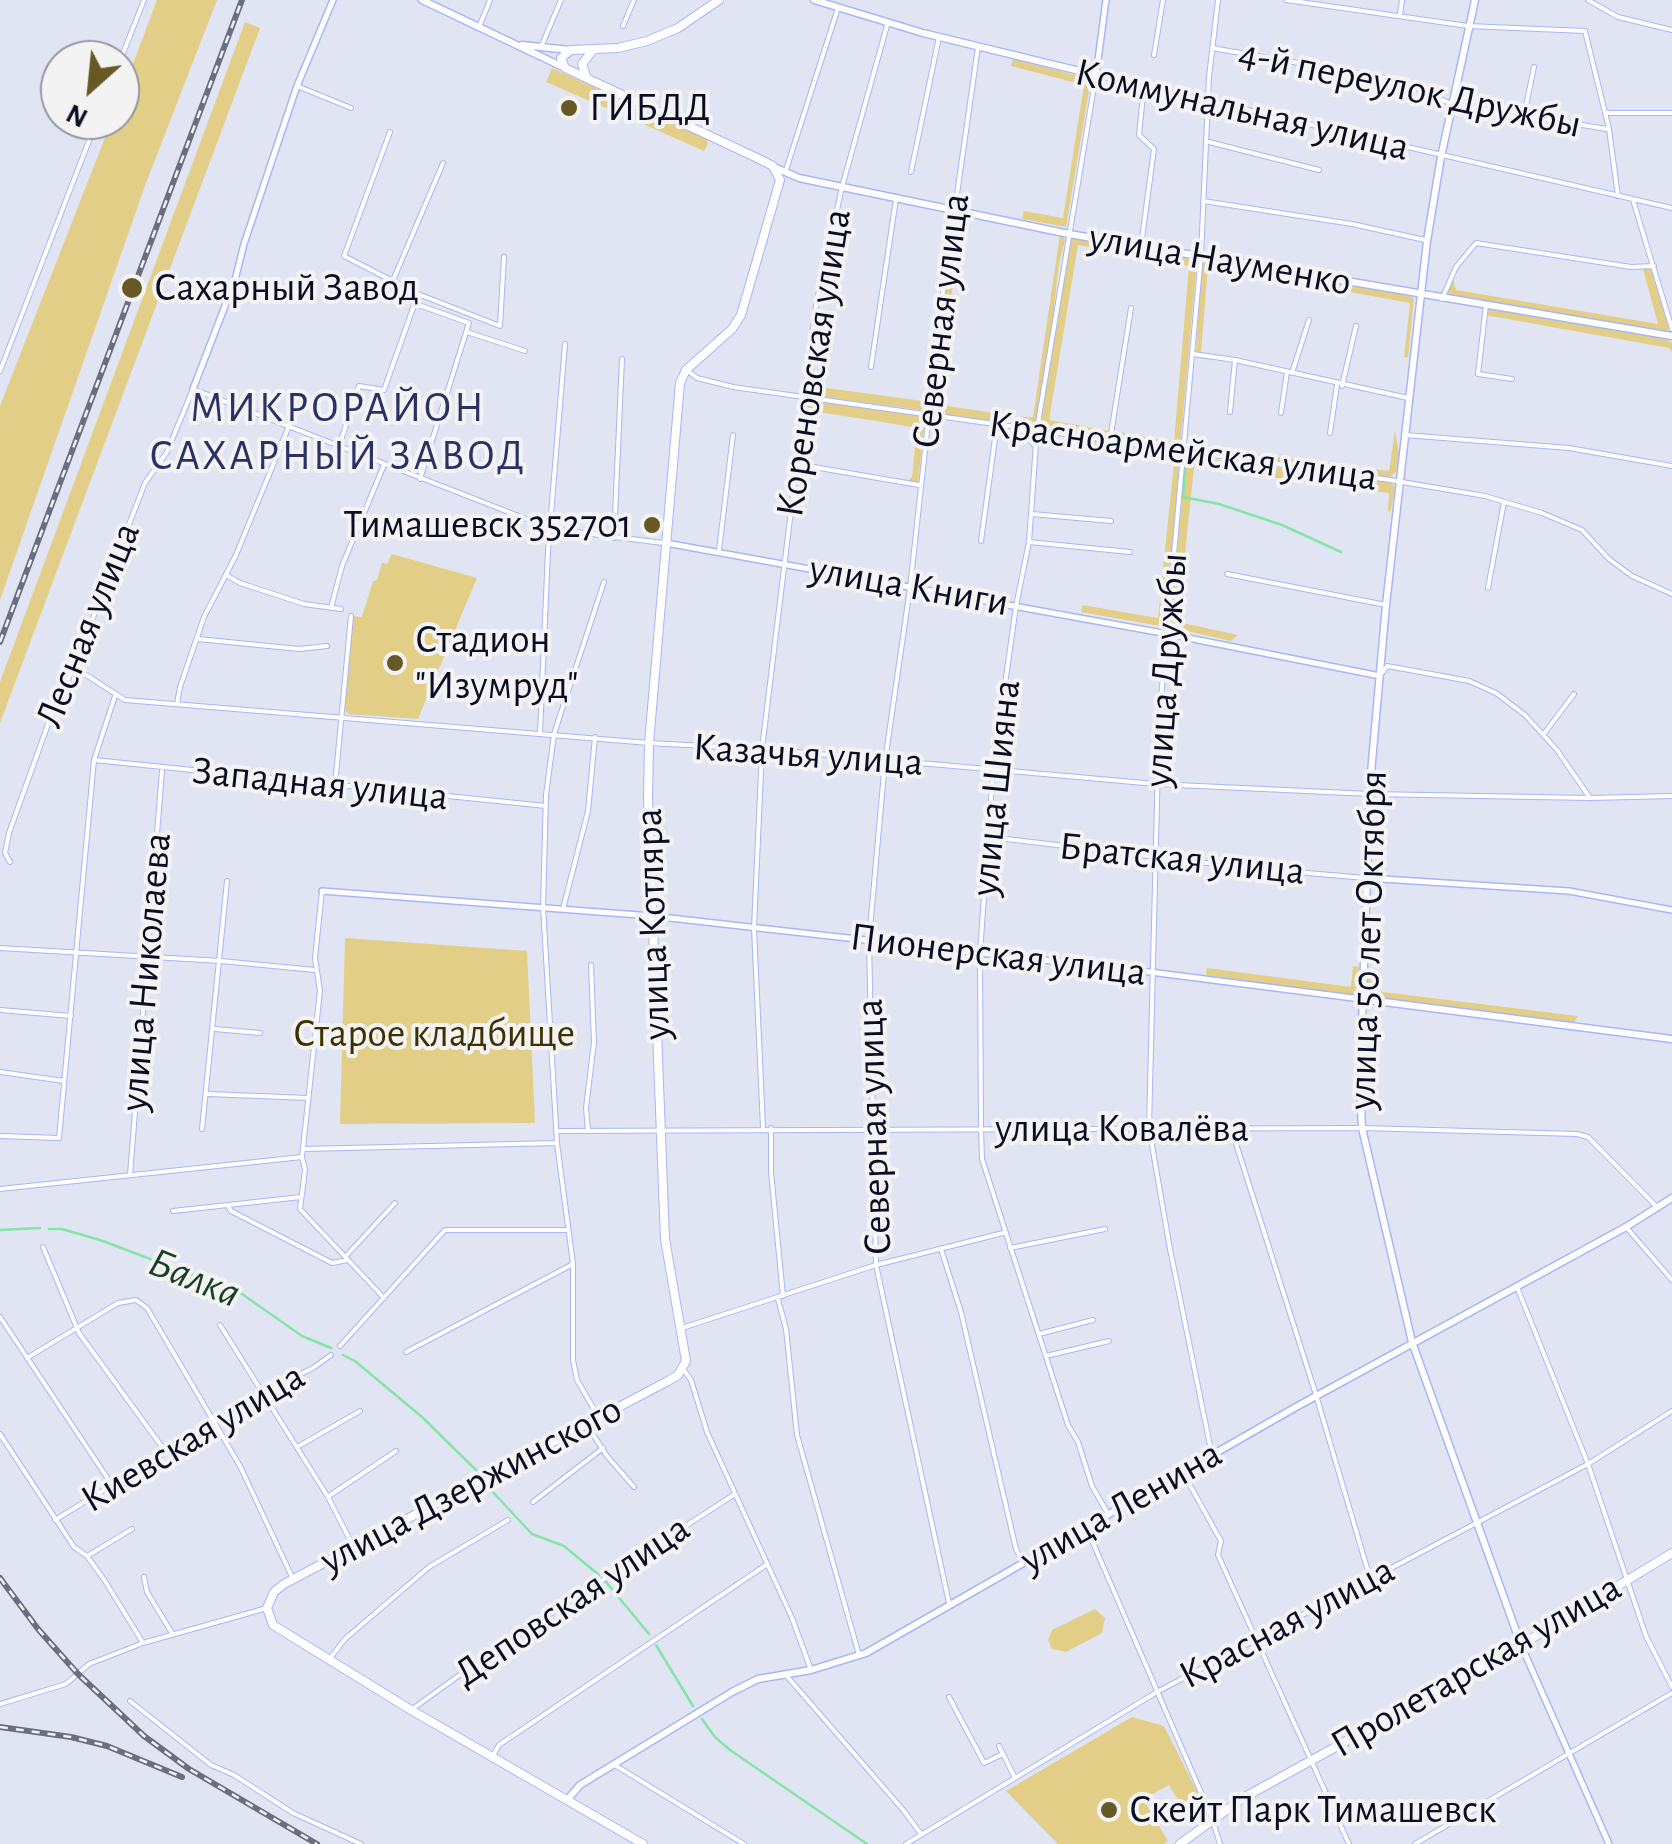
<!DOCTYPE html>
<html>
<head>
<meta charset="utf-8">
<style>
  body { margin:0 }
  #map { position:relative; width:1672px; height:1844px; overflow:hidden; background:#e1e5f3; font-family:"Alegreya Sans",sans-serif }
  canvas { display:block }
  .north { position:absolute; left:40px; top:40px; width:100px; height:100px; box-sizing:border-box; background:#f3f3f3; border:2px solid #9697a0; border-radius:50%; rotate:207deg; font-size:28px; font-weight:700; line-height:40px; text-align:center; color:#0a0d24 }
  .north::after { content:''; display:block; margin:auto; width:35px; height:45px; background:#665926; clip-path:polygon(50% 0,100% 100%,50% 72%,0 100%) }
</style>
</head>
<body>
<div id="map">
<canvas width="1672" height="1844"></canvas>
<div class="north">N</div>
</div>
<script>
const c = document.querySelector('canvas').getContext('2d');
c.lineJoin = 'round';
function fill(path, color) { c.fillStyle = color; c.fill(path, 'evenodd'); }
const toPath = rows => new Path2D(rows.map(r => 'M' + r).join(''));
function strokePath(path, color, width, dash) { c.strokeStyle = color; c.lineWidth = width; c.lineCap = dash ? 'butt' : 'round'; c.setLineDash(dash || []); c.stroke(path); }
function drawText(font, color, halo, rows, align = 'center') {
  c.font = font + ' "Alegreya Sans",sans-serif'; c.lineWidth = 8; c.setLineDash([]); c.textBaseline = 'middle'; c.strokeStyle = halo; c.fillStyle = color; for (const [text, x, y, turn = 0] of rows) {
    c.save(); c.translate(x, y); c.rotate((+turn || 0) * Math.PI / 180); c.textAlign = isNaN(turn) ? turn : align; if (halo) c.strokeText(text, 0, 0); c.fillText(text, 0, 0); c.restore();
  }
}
fill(toPath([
  [157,0,217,0,146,183,0,600,0,406,112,120,120,120,120,98],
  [245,22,260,28,0,723,0,682],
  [1013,59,1091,79,1066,227,1022,219,1024,211,1063,218,1084,85,1011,66],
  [552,68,620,99,624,102,622,115,546,82],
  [632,107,706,138,708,144,704,151,625,116],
  [1060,234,1065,240,1059,264,1048,360,1037,423,1029,426,1022,422,1023,417,1033,417],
  [1070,236,1197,260,1180,447,1118,439,1113,435,1114,431,1174,442,1189,266,1078,245,1049,420,1110,431,1109,435,1050,430,1041,423],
  [951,241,957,242,941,405,1007,415,1003,424,933,413],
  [1206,260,1410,296,1414,299,1408,357,1404,358,1410,303,1208,266,1201,353,1196,352,1201,267],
  [1650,267,1669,328,1667,332,1449,296,1447,292,1453,279,1456,290,1658,324,1643,269],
  [1488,308,1664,338,1672,343,1672,352,1669,348,1485,315],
  [813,343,817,343,812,386,930,402,928,411,810,395,807,392],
  [808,399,925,417,918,483,908,481,912,477,917,428,883,422,811,411,805,463,800,463],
  [1395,431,1399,453,1397,471,1390,477,1328,472,1185,450,1185,445,1389,471],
  [1092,440,1180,454,1169,593,1165,622,1160,626,1081,612,1082,605,1158,618,1174,463,1089,451],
  [1186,456,1390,482,1395,487,1391,510,1388,512,1389,493,1194,467,1178,622,1238,635,1231,641,1173,628,1171,619],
  [392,554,477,578,418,719,349,714,343,709,352,616,362,617,373,581,377,580,382,563,387,564],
  [345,938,527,951,535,1123,340,1124],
  [1353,966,1359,967,1359,991,1350,996,1206,975,1207,968,1351,987],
  [1370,975,1375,991,1578,1016,1574,1023,1369,998,1367,980],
  [1095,1609,1105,1618,1102,1633,1066,1652,1052,1649,1048,1640,1052,1630],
  [1132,1717,1164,1726,1207,1811,1197,1816,1188,1802,1181,1805,1169,1785,1143,1799,1168,1841,1164,1844,1058,1844,1006,1791]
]), '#e2ce87');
strokePath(toPath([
  [1186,459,1183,497,1219,504,1282,525,1341,552],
  [49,1229,62,1229,103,1241,242,1294,302,1336,331,1348],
  [0,1230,40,1228],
  [343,1355,355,1361,422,1417,479,1473],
  [489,1488,532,1534,564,1546,599,1575],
  [606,1582,649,1634],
  [656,1645,693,1706],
  [702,1719,715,1737,730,1750,867,1844]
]), '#83e5a6', 2.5);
const minor = toPath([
  [1286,0,1468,26,1585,31,1609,129,1618,196],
  [1588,0,1618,17,1672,30],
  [1400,15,1402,0],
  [623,26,634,0],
  [479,27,490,0],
  [541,47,561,0],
  [1212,48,1402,81,1451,104,1607,129],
  [1154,55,1163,0],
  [120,61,144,0],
  [297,86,351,108],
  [1605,113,1672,113],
  [1524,116,1534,67],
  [390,132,344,256,418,294,500,326,504,257],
  [1209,142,1319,170],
  [786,170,838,8],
  [911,172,939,37],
  [1633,200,1672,329],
  [1203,201,1352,224,1425,240],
  [1141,246,1154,149,1139,135,1144,85],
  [394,278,443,163],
  [1442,299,1456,267,1476,243,1631,267,1654,266],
  [416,304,469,323,420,479],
  [1486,305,1478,374,1512,379],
  [467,332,525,351],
  [1193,354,1235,360,1408,398],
  [871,367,896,199],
  [687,370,697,378,733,387,1390,480,1485,496,1542,513,1582,530,1609,559,1632,576,1672,594],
  [0,371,97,120],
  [1292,373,1309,320],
  [1342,386,1356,326],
  [1230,412,1235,360],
  [1281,413,1287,372],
  [1021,429,1034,445],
  [1330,433,1337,385],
  [1405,435,1569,448,1672,466],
  [1110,440,1131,308],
  [339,446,359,386,384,390,418,294],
  [796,464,919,485],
  [1032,514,1111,521],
  [614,538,622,359],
  [981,541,997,424],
  [1029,542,1130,552],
  [719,550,733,435],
  [1227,574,1386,605],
  [226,575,240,583,304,604,341,609],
  [1488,588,1504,502],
  [331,608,342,566,384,465],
  [198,639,299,649,327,646],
  [74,667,125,700,649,743,762,749,1156,784,1370,794,1590,798,1672,796],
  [1383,672,1387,666,1404,669,1469,681,1496,693,1525,715,1557,750,1590,798],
  [177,704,180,687,204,617,236,555,289,426],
  [540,733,548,551,565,344],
  [1543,735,1574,694],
  [94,760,546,806],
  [335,785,351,616],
  [990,837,1248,868,1366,878],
  [10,862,5,853,9,833,52,713,74,667,145,483,167,452,193,389,552,529,663,543],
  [322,891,315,958,320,991,302,1157,305,1170,300,1209,384,1298],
  [563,909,588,811,595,737],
  [0,948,221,961,315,970],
  [0,1010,71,1016],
  [215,1029,260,1033],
  [0,1072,64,1081],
  [208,1094,308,1098],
  [763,1128,754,928,762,749,816,305,842,187,888,22],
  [771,1128,771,1172,783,1296],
  [1231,1128,1316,1395,1370,1578],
  [202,1129,227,881],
  [588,1130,586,1108,594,1042,591,965],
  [557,1131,1362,1128,1577,1134,1588,1137,1657,1207],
  [0,1136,59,1138,94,760,115,696],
  [303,1149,557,1143],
  [130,1175,162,771],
  [0,1189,302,1157],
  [228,1206,231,1211,332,1263,348,1260],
  [173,1211,301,1197],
  [1626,1227,1672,1280],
  [43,1247,79,1333,165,1451],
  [1010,1248,1105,1229],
  [941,1249,961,1312,1016,1549,1023,1563],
  [346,1256,395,1203],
  [1517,1287,1588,1464,1646,1636,1672,1687],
  [778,1299,786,1329,797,1435,859,1655],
  [0,1317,112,1485],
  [220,1325,328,1497,353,1546],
  [682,1328,876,1265,1003,1233],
  [1039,1334,1093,1320],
  [340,1346,445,1230,568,1230],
  [406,1352,573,1264],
  [1046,1356,1109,1341],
  [27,1358,118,1303,136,1300,147,1308,240,1466,293,1579],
  [683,1369,691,1380,707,1432,792,1618,811,1670],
  [598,1416,577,1380,573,1360,573,1264,557,1143,543,907,546,795,554,734,604,582],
  [587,1425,607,1456,634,1487],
  [0,1434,74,1547,87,1556,105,1581,143,1643],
  [299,1446,360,1411],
  [1212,1455,1170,1249,1149,1128,1159,720,1201,255,1209,77,1218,0],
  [1182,1471,1221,1541,1218,1555,1349,1844],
  [329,1496,396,1451],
  [533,1502,603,1448],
  [1107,1512,1092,1486,1078,1442,1068,1425,982,1159,981,1129,980,953,993,770,1016,606,1029,542,1037,429,1096,75,1672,208],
  [55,1520,264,1392,313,1368,331,1355],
  [1087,1529,1212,1818,1220,1844],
  [89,1555,132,1529],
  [144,1577,147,1592,172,1633],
  [949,1603,876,1265,869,940,885,761,910,588,940,313,978,47],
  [331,1657,345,1639,429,1567,508,1520],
  [785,1674,904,1811,921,1834],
  [949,1697,984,1763,1003,1754],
  [130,1701,211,1765,234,1775,293,1813,361,1844],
  [0,1704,66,1684,89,1664,143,1643,267,1608],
  [411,1710,493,1651,735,1494],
  [999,1746,1015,1778],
  [493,1756,499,1745,766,1565],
  [613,1764,744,1844],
  [906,1844,1157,1692,1588,1464,1672,1411],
  [1415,1844,1672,1693]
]);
const tertiary = toPath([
  [1096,75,1106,0],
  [193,389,235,280,244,244,297,86,333,0],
  [666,543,1168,634,1380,676],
  [1367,878,1569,891,1672,910],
  [322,891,652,916,1150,972,1361,999],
  [1521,1645,1609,1844]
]);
const secondary = toPath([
  [422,0,565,68],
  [814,0,923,33,1096,75],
  [1475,0,1441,157,1427,241,1386,605,1370,784,1360,1085,1362,1128,1412,1342,1521,1645],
  [522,45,570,50],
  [774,167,799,178,1069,234,1672,336],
  [1361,999,1672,1039],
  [568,1799,580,1785,732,1692,758,1679,811,1670,866,1653,1296,1407,1626,1227,1672,1198]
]);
const primary = toPath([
  [571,50,561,58,565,68,755,157,773,166,780,180,741,315,732,329,686,370,680,383,649,743,648,798,665,1239,686,1361,678,1375,668,1381,284,1584,274,1592,267,1608,273,1625,411,1710,643,1844],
  [571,50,618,48,647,41,678,28,719,0],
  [586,76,582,64,593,50],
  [1180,1844,1243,1798,1521,1645,1672,1553]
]);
strokePath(minor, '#a7b6f7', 6);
strokePath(tertiary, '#a7b6f7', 8);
strokePath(secondary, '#a7b6f7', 9);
strokePath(primary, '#a7b6f7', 10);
strokePath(minor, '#fff', 4);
strokePath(tertiary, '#fff', 5);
strokePath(secondary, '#fff', 6);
strokePath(primary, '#fff', 8);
const rail = toPath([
  [0,642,242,0],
  [0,1578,38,1629,78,1674,144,1736,189,1769,317,1844],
  [0,1727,71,1737,107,1746,182,1777]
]);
strokePath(rail, '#6a6e81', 6);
strokePath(rail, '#f3f3f3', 2.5, [8]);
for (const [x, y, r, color] of [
  [569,108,10,"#665926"],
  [132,288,12,"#665926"],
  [652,525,10,"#665926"],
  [395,663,10,"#665926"],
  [1109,1810,10,"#665926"]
]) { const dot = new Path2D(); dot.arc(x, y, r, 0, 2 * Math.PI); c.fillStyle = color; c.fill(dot); strokePath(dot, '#f3f3f3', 4); }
drawText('40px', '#0a0d24', '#f3f3f3', [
  ["4-й переулок Дружбы",1410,89,12],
  ["Коммунальная улица",1242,110,13],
  ["улица Науменко",1220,260,10],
  ["Северная улица",941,321,-83],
  ["Кореновская улица",814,363,-81],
  ["Красноармейская улица",1183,451,8],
  ["улица Книги",909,586,10],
  ["Лесная улица",88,625,-68],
  ["улица Дружбы",1166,670,-86],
  ["Казачья улица",808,755,4],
  ["Западная улица",320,784,6],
  ["улица Шияна",996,788,-84],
  ["Братская улица",1182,859,6],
  ["улица Котляра",653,924,-92],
  ["улица 50 лет Октября",1368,940,-88],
  ["Пионерская улица",998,955,7],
  ["улица Николаева",146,972,-85],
  ["Северная улица",874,1127,-92],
  ["улица Ковалёва",1122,1129],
  ["Киевская улица",193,1438,-31],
  ["улица Дзержинского",471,1485,-28],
  ["улица Ленина",1121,1507,-30],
  ["Деповская улица",572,1601,-34],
  ["Красная улица",1287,1623,-28],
  ["Пролетарская улица",1476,1666,-30]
]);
drawText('40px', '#0a0d24', '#f3f3f3', [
  ["ГИБДД",589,108],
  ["Сахарный Завод",154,288],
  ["Тимашевск 352701",632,525,"right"],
  ["Стадион",415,640],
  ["\"Изумруд\"",415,686],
  ["Скейт Парк Тимашевск",1129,1810]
], 'left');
drawText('40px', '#3d3102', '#f3f3f3', [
  ["Старое кладбище",434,1034]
]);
c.letterSpacing = '2.5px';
drawText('42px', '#2a3167', '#f3f3f3', [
  ["МИКРОРАЙОН",338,408],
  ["САХАРНЫЙ ЗАВОД",338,456]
]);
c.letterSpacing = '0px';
drawText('italic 42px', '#174027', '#f3f3f3', [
  ["Балка",194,1278,22]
]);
</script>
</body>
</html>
